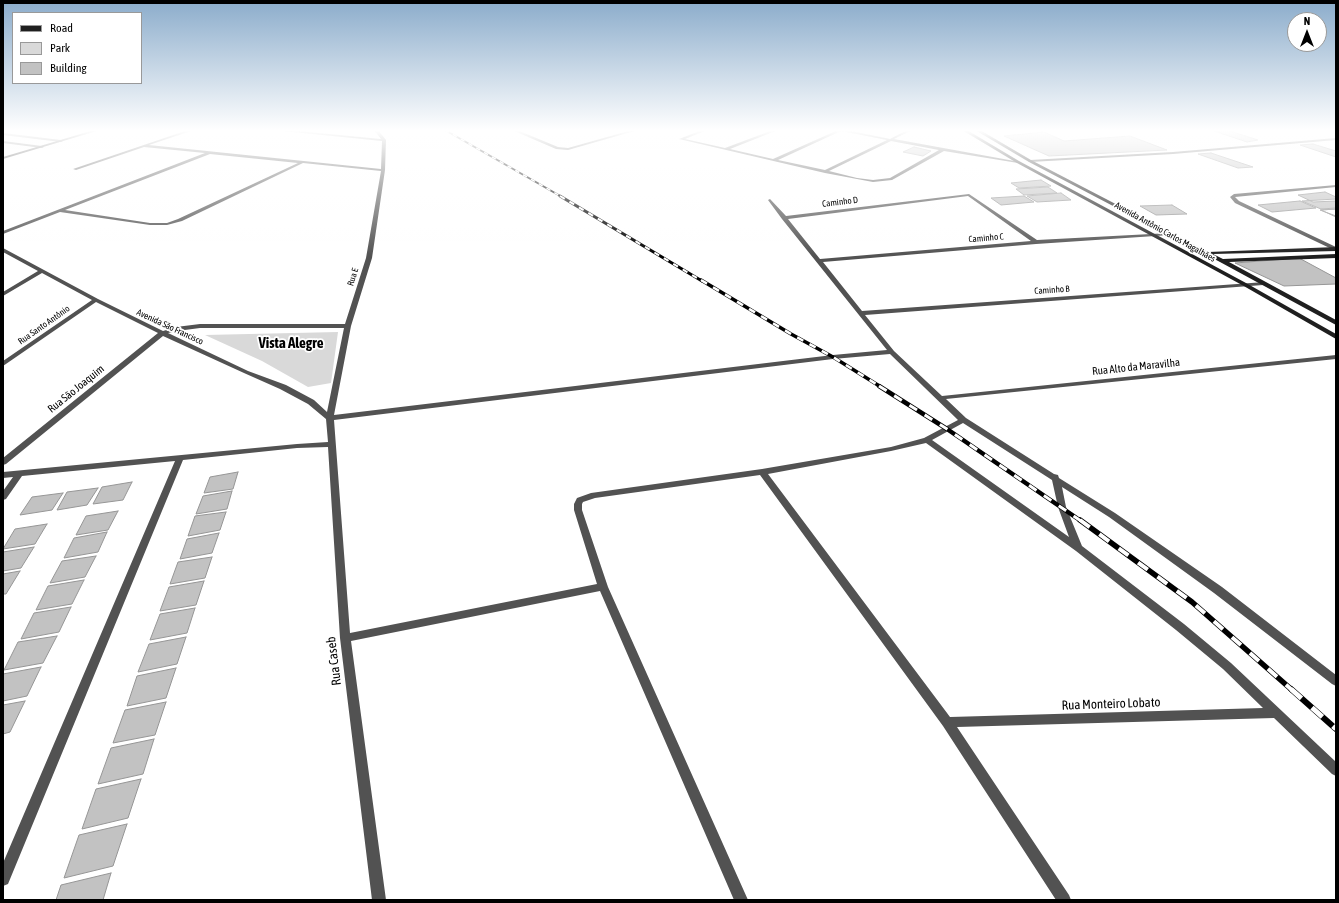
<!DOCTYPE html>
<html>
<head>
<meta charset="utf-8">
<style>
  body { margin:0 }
  #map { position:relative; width:1339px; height:903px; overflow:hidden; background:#fff; font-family:"Asap Condensed",sans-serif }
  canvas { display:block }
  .frame { position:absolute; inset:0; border:4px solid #000; pointer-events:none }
  .legend { position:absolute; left:12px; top:12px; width:130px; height:72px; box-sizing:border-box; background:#fff; border:1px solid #999; margin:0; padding:5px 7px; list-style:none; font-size:12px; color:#000 }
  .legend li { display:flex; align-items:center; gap:8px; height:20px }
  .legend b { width:20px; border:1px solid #999 }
  .north { position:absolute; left:1287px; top:12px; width:40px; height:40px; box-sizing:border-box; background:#fff; border:1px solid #999; border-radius:50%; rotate:0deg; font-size:11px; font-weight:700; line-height:16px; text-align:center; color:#000 }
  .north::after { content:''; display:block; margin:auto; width:14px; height:18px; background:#000; clip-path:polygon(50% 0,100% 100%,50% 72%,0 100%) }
</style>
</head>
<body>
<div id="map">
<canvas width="1339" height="903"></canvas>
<div class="frame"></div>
<ul class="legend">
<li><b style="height:5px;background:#1f1f1f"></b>Road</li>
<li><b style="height:11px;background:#d9d9d9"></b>Park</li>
<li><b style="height:11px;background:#c2c2c2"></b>Building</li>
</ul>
<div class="north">N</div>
</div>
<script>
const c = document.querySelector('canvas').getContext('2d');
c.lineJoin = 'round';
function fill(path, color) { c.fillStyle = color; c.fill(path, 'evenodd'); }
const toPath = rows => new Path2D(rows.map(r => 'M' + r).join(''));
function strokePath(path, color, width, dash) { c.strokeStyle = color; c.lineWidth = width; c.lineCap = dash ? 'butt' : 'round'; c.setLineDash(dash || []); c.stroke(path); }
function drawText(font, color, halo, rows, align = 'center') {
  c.font = font + ' "Asap Condensed",sans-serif'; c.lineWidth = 3.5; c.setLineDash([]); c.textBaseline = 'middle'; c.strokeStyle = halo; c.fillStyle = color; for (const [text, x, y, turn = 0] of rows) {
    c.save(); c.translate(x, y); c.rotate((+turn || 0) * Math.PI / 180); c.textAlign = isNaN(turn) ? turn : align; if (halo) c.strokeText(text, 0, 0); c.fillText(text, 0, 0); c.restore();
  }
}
fill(toPath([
  [338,332,331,383,308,387,262,361,205,335]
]), '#d9d9d9');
const building = toPath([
  [1227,130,1258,140,1247,142,1214,131,1227,130],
  [1044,132,1064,141,1130,136,1167,150,1049,156,1004,136,1044,132],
  [1313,144,1336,151,1336,157,1300,145,1313,144],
  [914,147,931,151,923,156,903,152,914,147],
  [1211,153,1253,167,1238,168,1198,154,1211,153],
  [1041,180,1051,186,1019,188,1011,183,1041,180],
  [1048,187,1057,193,1024,195,1016,189,1048,187],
  [1325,192,1336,197,1336,201,1313,202,1298,195,1325,192],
  [1061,193,1071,200,1037,202,1027,196,1061,193],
  [1024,196,1034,202,1001,205,991,198,1024,196],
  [1336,199,1336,208,1321,209,1302,201,1336,199],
  [1300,201,1316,208,1272,212,1258,205,1300,201],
  [1172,205,1187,214,1156,215,1140,206,1172,205],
  [1336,209,1336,217,1321,210,1336,209],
  [1336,209,1336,216,1320,210,1336,209],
  [1299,258,1336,278,1336,284,1284,286,1235,263,1299,258],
  [238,472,233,489,204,493,210,477,238,472],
  [132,482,123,500,93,504,102,487,132,482],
  [98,488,87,505,57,510,67,492,98,488],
  [232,491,227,509,196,514,203,496,232,491],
  [63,493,52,510,20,515,32,497,63,493],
  [118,511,108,530,76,535,86,516,118,511],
  [226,512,220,530,188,536,195,516,226,512],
  [47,524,35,544,3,549,15,529,47,524],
  [107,532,98,552,64,558,74,538,107,532],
  [219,533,212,553,180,559,187,539,219,533],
  [34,547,21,568,3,571,3,552,34,547],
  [96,556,85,577,50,583,62,561,96,556],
  [212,557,205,578,170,584,178,562,212,557],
  [20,571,6,594,3,594,3,574,20,571],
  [84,580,72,604,36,610,48,586,84,580],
  [204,581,196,605,160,611,169,587,204,581],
  [71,607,59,632,21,639,34,613,71,607],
  [195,608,187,633,150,640,160,614,195,608],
  [57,636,43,663,4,670,18,642,57,636],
  [186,637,177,664,138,672,149,644,186,637],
  [41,667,27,696,3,701,3,674,41,667],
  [176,668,166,698,127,706,137,676,176,668],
  [25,701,10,732,3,734,3,705,25,701],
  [166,702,155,735,113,743,125,710,166,702],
  [154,739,143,774,98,784,111,748,154,739],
  [141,779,128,818,82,829,96,789,141,779],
  [127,824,113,866,64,878,79,835,127,824],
  [111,873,103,900,56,900,61,885,111,873]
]);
fill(building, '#c2c2c2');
strokePath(building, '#969696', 1);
fill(toPath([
  [188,130,194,130,149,145,381,169,382,141,273,130,287,130,381,139,374,130,378,130,386,140,385,170,372,258,351,326,334,415,833,355,887,350,782,219,768,200,770,199,786,216,969,194,1037,240,1170,233,1172,234,1170,235,1036,244,823,262,862,311,1265,282,1266,283,1263,285,865,315,894,351,942,396,1336,355,1336,359,946,399,966,418,1054,474,1058,475,1059,478,1115,513,1222,587,1336,675,1336,686,1332,684,1214,593,1109,517,1062,487,1066,507,1082,546,1184,624,1231,663,1336,762,1336,776,1332,774,1274,718,957,727,1069,895,1071,900,1056,900,943,726,760,475,595,498,583,502,582,504,582,510,608,587,748,900,734,900,600,591,351,641,386,900,372,900,340,638,328,447,297,448,183,460,8,884,3,886,3,863,175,461,22,476,6,499,3,500,3,491,13,477,3,478,3,472,297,444,328,442,326,419,308,404,280,389,244,373,163,336,6,464,3,465,3,458,158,333,96,302,3,366,3,361,92,300,42,273,3,296,3,292,38,271,3,252,3,248,98,299,163,331,176,327,200,324,345,324,366,258,381,171,303,163,182,221,167,225,150,225,60,212,3,234,3,231,205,153,144,147,76,170,73,169,188,130],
  [210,154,298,163,178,219,167,223,150,223,65,210,210,154],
  [968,196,1031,241,820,259,788,219,968,196],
  [200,328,344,328,327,412,314,400,286,385,248,371,168,333,177,331,200,328],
  [890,354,958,420,924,438,891,447,762,469,591,493,577,498,574,504,574,510,597,584,350,633,334,420,833,359,890,354],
  [963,423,1052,480,1058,507,1069,537,932,440,963,423],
  [926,443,1076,551,1176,630,1223,669,1263,708,950,717,768,474,891,451,926,443],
  [512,130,517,130,558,147,568,148,632,130,638,130,568,150,556,149,512,130],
  [702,130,707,130,685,139,725,148,773,130,778,130,730,149,773,159,838,130,846,130,890,139,907,130,912,130,894,139,1020,162,1018,163,944,151,892,180,873,182,825,173,679,139,702,130],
  [841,131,887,140,825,170,778,160,841,131],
  [891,141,939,150,890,178,873,180,857,178,829,171,891,141],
  [3,133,61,140,63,141,61,142,3,135,3,133],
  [1336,138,1336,140,1173,154,1030,162,1028,161,1030,160,1173,152,1336,138],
  [3,141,42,146,44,147,42,148,3,143,3,141],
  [1336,185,1336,187,1235,197,1239,201,1336,247,1336,251,1235,203,1230,197,1234,194,1336,185]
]), '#525252');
fill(toPath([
  [94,130,100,130,3,159,3,157,94,130],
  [962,130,967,130,1019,161,1246,283,1336,334,1336,339,1242,285,1017,163,962,130],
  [975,130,980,130,1031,160,1208,252,1336,247,1336,251,1213,254,1223,259,1336,254,1336,258,1229,262,1336,320,1336,325,1220,262,1029,162,975,130]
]), '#1f1f1f');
const railFar5 = toPath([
  [445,130,562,197]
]);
const railFar4 = toPath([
  [560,196,702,281]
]);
const railFar3 = toPath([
  [701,280,791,334,833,357,881,387]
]);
const railFar2 = toPath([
  [879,386,947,429,1081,521]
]);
const railFar1 = toPath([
  [1080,520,1192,602,1292,690]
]);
const rail = toPath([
  [1291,689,1336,729]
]);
strokePath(railFar5, '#000', 2);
strokePath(railFar4, '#000', 3);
strokePath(railFar3, '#000', 3.5);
strokePath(railFar2, '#000', 4.5);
strokePath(railFar1, '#000', 5.5);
strokePath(rail, '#000', 6);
strokePath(railFar5, '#fff', 1.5, [4.5]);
strokePath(railFar4, '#fff', 2, [5.5]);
strokePath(railFar3, '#fff', 2.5, [7]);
strokePath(railFar2, '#fff', 3, [9]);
strokePath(railFar1, '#fff', 4, [12]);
strokePath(rail, '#fff', 5, [14]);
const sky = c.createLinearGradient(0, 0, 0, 256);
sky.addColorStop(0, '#8baccb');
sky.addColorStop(0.51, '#fff');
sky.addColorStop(1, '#ffffff00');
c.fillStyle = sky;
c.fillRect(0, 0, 1339, 256);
drawText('9px', '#000', '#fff', [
  ["Caminho D",840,202,-7],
  ["Avenida Antônio Carlos Magalhães",1165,232,29],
  ["Caminho C",986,238,-5],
  ["Rua E",353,277,-73],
  ["Caminho B",1052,290,-4],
  ["Rua Santo Antônio",44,325,-35],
  ["Avenida São Francisco",170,327,25]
]);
drawText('11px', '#000', '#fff', [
  ["Rua Alto da Maravilha",1136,367,-6],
  ["Rua São Joaquim",76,389,-39]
]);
drawText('13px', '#000', '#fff', [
  ["Rua Caseb",334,661,-97],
  ["Rua Monteiro Lobato",1111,704,-2]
]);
drawText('bold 15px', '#000', '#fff', [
  ["Vista Alegre",291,343]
]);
</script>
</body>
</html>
